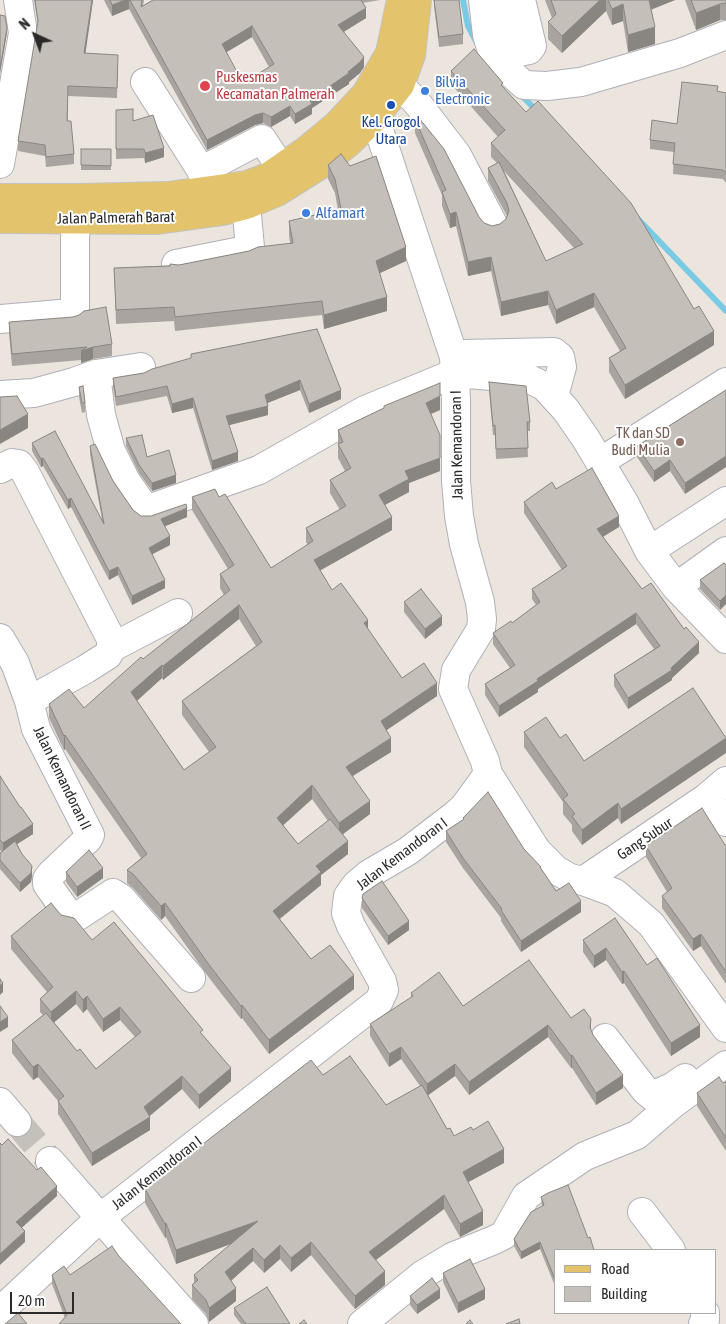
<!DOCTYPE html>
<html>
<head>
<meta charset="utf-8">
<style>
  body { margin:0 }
  #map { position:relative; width:726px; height:1324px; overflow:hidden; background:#ebe5de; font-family:"Asap Condensed",sans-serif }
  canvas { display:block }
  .legend { position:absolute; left:554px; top:1249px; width:162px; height:65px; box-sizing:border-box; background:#fff; border:1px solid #aaa; margin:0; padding:6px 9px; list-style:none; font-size:15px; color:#2a2a2a }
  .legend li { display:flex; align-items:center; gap:10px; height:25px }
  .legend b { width:25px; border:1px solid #aaa }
  .north { position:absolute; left:10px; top:10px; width:50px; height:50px; -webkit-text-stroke:4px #fff; paint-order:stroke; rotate:317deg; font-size:14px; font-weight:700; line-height:20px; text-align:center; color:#2a2a2a }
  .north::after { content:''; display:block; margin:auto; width:18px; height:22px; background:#2a2a2a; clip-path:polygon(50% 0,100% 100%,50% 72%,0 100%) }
  .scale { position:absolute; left:10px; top:1292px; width:64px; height:22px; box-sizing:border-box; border:2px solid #2a2a2a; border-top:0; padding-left:6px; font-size:15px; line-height:18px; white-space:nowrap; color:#2a2a2a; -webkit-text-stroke:4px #fff; paint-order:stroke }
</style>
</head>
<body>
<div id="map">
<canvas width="726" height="1324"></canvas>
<ul class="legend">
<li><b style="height:6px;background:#e3c36b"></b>Road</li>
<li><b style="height:14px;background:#c4bfb9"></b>Building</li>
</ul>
<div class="north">N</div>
<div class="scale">20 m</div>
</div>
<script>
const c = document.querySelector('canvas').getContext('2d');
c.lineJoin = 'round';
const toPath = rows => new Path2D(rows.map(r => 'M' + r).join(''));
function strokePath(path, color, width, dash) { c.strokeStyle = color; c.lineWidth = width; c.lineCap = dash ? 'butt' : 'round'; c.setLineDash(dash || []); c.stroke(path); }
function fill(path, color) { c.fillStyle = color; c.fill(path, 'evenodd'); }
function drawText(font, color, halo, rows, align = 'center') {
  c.font = font + ' "Asap Condensed",sans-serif'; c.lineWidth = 4; c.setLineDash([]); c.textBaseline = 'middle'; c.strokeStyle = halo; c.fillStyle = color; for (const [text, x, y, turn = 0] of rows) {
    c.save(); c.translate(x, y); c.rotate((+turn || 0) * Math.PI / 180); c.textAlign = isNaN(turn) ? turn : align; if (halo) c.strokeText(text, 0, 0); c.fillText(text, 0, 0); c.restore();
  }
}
strokePath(toPath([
  [463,0,468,26,477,43],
  [519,93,538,112],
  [637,218,726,311]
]), '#7bcae3', 6);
strokePath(toPath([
  [17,1122,50,1161]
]), '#c4c0ba', 28, [28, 14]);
const minor = toPath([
  [483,0,487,35,492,51,502,65,524,85,547,86,581,82,680,53,726,35],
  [497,0,514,50,519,52,529,50,532,46,522,4],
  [145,82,208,181,222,209],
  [400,85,418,104,457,155,493,224],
  [0,164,23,33,18,0],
  [201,171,262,139,281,168],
  [176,264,246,250,250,247,246,205,241,186],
  [0,319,72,313,75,309,75,241,77,198],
  [454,357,465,354,554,352,560,357,562,367,554,396],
  [96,374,101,415,111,451,126,481,146,510,259,470,365,410,455,373,529,379,544,386,566,410,586,439,625,504,649,551,676,587,726,639],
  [0,395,34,393,74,382,96,374,141,367],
  [600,462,726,382],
  [0,469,12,463,19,464,25,472,111,639,111,648,108,655,86,669,29,701],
  [649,551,726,501],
  [676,587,726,551],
  [0,638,15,663,29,701,36,729,90,835,88,839,51,874,47,879,47,884,69,915,78,916,113,893,121,898,191,978],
  [111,648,178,613],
  [488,774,537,851,556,870,570,878,583,881,615,893,651,924,726,1028],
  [706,798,726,822],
  [583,881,706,798,726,781],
  [605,1038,645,1090,652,1096,672,1087,685,1078],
  [0,1102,17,1122],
  [50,1161,194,1324],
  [642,1212,671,1250],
  [0,1311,100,1218,379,1001,384,990,382,981,351,926,346,913,348,896,356,885,369,874,408,851,455,815,464,807,488,774,485,761,453,689,456,670,481,629,482,619,480,602,464,544,459,516,456,481,456,400,454,357,368,97],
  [362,1324,422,1275,452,1257,494,1240,504,1235,526,1196,585,1156,637,1135,673,1104,726,1065],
  [703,1324,705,1320,705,1313]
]);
const major = toPath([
  [0,198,77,198,168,196,247,185,268,177,307,150,337,125,366,94,390,53,401,0],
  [0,219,157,220,223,211,246,205,277,192,320,165,348,143,375,117,400,85,411,55,417,0]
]);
strokePath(minor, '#aeb0ba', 30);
strokePath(major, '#c3c3c3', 30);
strokePath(minor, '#fff', 28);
strokePath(major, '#e3c36b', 28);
fill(toPath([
  [34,0,93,0,85,53,118,65,117,98,68,96,68,121,74,154,74,164,46,167,45,156,18,151,18,141,38,25],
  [104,0,144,0,143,6,153,0,380,0,362,3,366,18,344,32,364,67,360,73,349,82,349,84,312,108,312,114,295,124,290,116,271,127,263,123,255,125,207,150,129,9,112,16],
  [252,37,269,67,243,83,226,52],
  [434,0,459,0,463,34,463,44,439,47,434,6],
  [545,0,675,0,651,9,655,44,628,52,623,21,612,25,606,11,562,53,548,39,548,22,552,18],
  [685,0,726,0,726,20,720,20,696,30],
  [451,71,503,87,714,345,625,399,609,372,609,358,620,351,594,307,556,324,548,305,501,316,491,271,468,276,456,226,450,228,442,206,442,195,415,133,415,119,479,217,484,223,492,226,500,224,506,219,507,216,488,181,488,168,497,163,491,157,491,143,498,137,451,84],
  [504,171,574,248,546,261],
  [718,92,726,93,726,183,723,179,673,174,674,152,650,149,650,140,677,124],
  [116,110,164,157,145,163,144,158,116,159],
  [81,149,111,149,111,170,81,170],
  [328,165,406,261,379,273,387,311,324,329,322,315,175,331,174,321,116,324,114,268,179,265,290,243,289,235,289,221,338,210,335,193,328,179],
  [9,322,112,344,112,356,93,359,81,363,81,360,12,366,9,334],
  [317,329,341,399,309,413,300,390,267,403,268,415,229,425,238,461,212,470,193,408,172,413,167,396,116,406,113,387,113,378,144,373,191,358,191,354],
  [489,382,530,422,530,431,527,431,528,457,496,459,495,435,493,435,489,391],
  [79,387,85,403,85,412,82,413,79,397],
  [726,390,685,494,670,471,654,482,637,457,637,446],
  [384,406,440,410,431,414,440,471,409,483,409,492,385,505,392,530,320,570,332,590,368,629,402,678,437,696,386,730,391,752,353,776,370,814,343,834,348,854,321,875,321,885,280,919,311,959,354,989,269,1054,242,1018,241,1019,210,979,165,916,161,920,133,888,127,883,127,870,141,858,65,749,64,750,49,718,49,704,84,708,224,595,220,588,220,574,228,569,192,510,192,497,219,497,271,568,308,545,306,542,306,528,340,510,330,493,330,480,345,471,338,458,338,430,384,408],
  [239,619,256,646,182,701,182,715,209,752,184,770,137,701,162,678,163,680],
  [312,799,328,821,298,844,283,825],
  [126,438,147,457,176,483,152,491,139,473,126,446],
  [32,443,102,519,90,454,90,446,133,510,141,516,187,517,165,526,170,545,152,554,165,588,132,605,118,575,109,580,71,507,68,509,43,466,41,467,32,451],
  [556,489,619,527,603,537,642,589,699,653,672,678,672,680,628,709,614,686,614,675,654,649,636,624,538,689,538,692,499,717,485,695,485,684,510,668,493,644,493,633,512,623,536,605,532,599,532,589,562,570,524,513,524,502],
  [724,563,720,610,700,589,700,580],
  [404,602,442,625,425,639,404,612],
  [693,688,621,824,618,818,582,845,572,831,572,825,563,814,563,802,524,747,524,732,560,738,584,761],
  [0,776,33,834,17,844,32,876,31,882,20,892,0,869,0,853,2,852,0,850],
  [463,818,524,849,541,869,556,891,581,912,521,952,501,921,501,918,463,868,446,842,446,831,463,820],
  [726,844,726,984,701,946,693,951,662,908,662,896,667,892,646,857,646,846,725,845],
  [66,872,103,878,77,897,66,882],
  [362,898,409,930,388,945,362,908],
  [61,915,92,940,203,1036,231,1081,199,1109,182,1089,150,1116,150,1130,92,1166,58,1114,58,1101,38,1077,33,1080,12,1053,12,1040,43,1015,40,1012,40,999,47,992,11,949,11,936],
  [76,1004,83,1013,87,1009,103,1032,120,1020,135,1037,96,1069,77,1051,54,1022],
  [615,918,647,965,700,1037,671,1056,624,983,622,984,606,960,594,968,583,952,583,940],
  [411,993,463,1006,571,1018,591,1032,623,1088,596,1105,572,1068,571,1068,548,1037,469,1095,455,1076,428,1095,447,1129,454,1136,473,1130,504,1163,468,1182,483,1225,460,1237,444,1209,376,1260,385,1285,355,1309,311,1255,291,1272,280,1259,264,1273,253,1261,231,1281,236,1301,209,1322,206,1314,192,1299,192,1285,194,1283,194,1275,231,1244,176,1264,166,1237,165,1238,145,1203,145,1189,323,1075,386,1105,420,1086,401,1059,389,1067,370,1036,370,1024,411,998],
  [726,1081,726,1151,697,1106,697,1093,723,1083],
  [548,1193,555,1250,555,1286,540,1249,521,1259,514,1246,514,1239,542,1206,541,1197],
  [118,1255,65,1318,52,1284,52,1275,70,1275],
  [443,1273,485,1299,458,1313,443,1282],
  [410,1296,440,1298,417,1314,410,1305],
  [234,1308,290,1324,241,1324,234,1315]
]), '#a9a49f');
fill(toPath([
  [92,0,93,0,84,64,84,53],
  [125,0,129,0,129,9,112,16,112,5],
  [600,0,606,0,606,11,562,53,562,36],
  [648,0,675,0,648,11],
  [623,4,623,21,612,25,612,9],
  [720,4,720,20,696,30,696,13],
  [366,8,366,18,338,35,338,25],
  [252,26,252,37,222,55,222,44],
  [655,27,655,44,628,52,628,35],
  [7,28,7,33,0,74,0,68],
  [364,57,364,67,360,73,349,82,349,84,312,108,312,114,295,124,295,114,310,100,348,72],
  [290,106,290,116,271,127,271,117],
  [263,113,263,123,255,125,207,150,207,140,255,115],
  [164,148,164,157,145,163,145,153],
  [456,212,456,226,450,228,450,214],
  [406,247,406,261,376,275,376,261],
  [491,257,491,271,468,276,468,262],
  [548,291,548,305,501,316,501,302],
  [594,293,594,307,556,324,556,310],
  [387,297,387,311,324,329,324,315],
  [714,331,714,345,625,399,625,385],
  [93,347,93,359,81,363,81,351],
  [300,380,300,390,265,404,265,395],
  [341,390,341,399,309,413,309,404],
  [440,396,440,410,426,416,426,403],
  [193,398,193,408,172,413,172,404],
  [268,406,268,415,226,426,226,416],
  [28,414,28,428,0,444,0,430],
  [238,452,238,461,212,470,212,461],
  [726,456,726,467,685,494,685,483],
  [43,458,43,466,41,467,41,459],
  [440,458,440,471,409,483,409,492,379,508,379,495,405,471],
  [670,460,670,471,654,482,654,471],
  [176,475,176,483,152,491,152,483],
  [71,498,71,507,68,509,68,500],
  [187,508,187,517,161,528,161,519],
  [619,516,619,527,597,540,597,529],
  [392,517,392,530,314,574,314,560],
  [170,536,170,545,149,556,149,548],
  [118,567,118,575,109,580,109,571],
  [165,580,165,588,132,605,132,596],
  [726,595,726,604,720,610,720,601],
  [239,605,239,619,163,680,163,666],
  [636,613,636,624,538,689,538,692,499,717,499,706,537,679],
  [442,616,442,625,425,639,425,629],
  [368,620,368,634,364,623],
  [699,642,699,653,672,678,672,680,628,709,628,698,671,668],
  [162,665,162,678,131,706,131,692],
  [437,683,437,696,381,734,381,721],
  [65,735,65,749,64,750,64,736],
  [391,738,391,752,346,780,346,767],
  [726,738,726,753,621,824,621,809],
  [312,785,312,799,277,831,277,818],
  [370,801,370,814,339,837,339,823],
  [618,803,618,818,582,845,582,830],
  [33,824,33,834,3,853,3,843],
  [348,841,348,854,321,875,321,885,273,924,273,911,316,866],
  [32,866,32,876,31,882,20,892,20,883],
  [103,868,103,878,77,897,77,887],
  [581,901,581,912,521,952,521,941],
  [165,903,165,916,161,920,161,906],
  [409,921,409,930,388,945,388,936],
  [701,934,701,946,693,951,693,939],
  [606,948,606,960,594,968,594,956],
  [624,971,624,983,622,984,622,972],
  [354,975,354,989,269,1054,269,1040],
  [3,983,3,992,0,995,0,986],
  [76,991,76,1004,51,1025,51,1012],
  [87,996,87,1009,83,1013,83,1000],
  [242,1005,242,1018,241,1019,241,1006],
  [120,1007,120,1020,103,1032,103,1019],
  [8,1017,8,1027,0,1032,0,1022],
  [591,1019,591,1031,590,1040,590,1027],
  [548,1025,548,1037,469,1095,469,1082],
  [700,1025,700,1037,671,1056,671,1043],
  [401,1047,401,1059,389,1067,389,1054],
  [572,1055,572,1068,571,1068,571,1056],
  [38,1064,38,1077,33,1080,33,1067],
  [455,1064,455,1076,427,1096,427,1084],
  [231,1068,231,1081,199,1109,199,1095],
  [623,1075,623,1088,596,1105,596,1093],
  [182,1076,182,1089,144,1120,144,1107],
  [150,1117,150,1130,92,1166,92,1153],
  [504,1149,504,1163,463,1185,463,1172],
  [57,1186,57,1196,16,1233,16,1222],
  [444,1195,444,1209,369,1265,369,1252],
  [483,1211,483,1225,460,1237,460,1224],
  [258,1221,258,1234,176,1264,176,1250],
  [166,1223,166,1237,165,1238,165,1224],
  [25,1231,25,1242,0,1265,0,1254],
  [311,1242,311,1255,291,1272,291,1258],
  [540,1242,540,1249,521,1259,521,1252],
  [280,1245,280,1259,264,1273,264,1260],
  [253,1248,253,1261,225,1286,225,1272],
  [385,1271,385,1285,355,1309,355,1296],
  [236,1288,236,1301,209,1322,209,1308],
  [440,1289,440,1298,417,1314,417,1305],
  [485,1289,485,1299,458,1313,458,1303]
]), '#898682');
const building = toPath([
  [35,0,92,0,84,53,118,55,117,88,68,86,67,121,71,121,74,154,46,157,45,145,18,141,38,21,35,0],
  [110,0,125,0,112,5,110,0],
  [130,0,142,0,141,7,153,0,361,0,366,8,338,25,364,57,360,62,348,72,349,73,310,100,312,104,295,114,290,106,271,117,263,113,255,115,207,140,130,0],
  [252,26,274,64,243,83,222,44,252,26],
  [434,0,459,0,463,34,439,37,434,0],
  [551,0,600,0,562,36,548,22,556,14,551,0],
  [608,0,649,0,655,27,628,35,623,4,612,9,608,0],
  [691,0,726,0,726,3,720,4,696,13,691,0],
  [0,15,5,16,7,28,0,68,0,15],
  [474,49,503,83,501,85,526,112,538,101,631,203,694,309,699,306,714,331,625,385,609,358,626,348,594,293,556,310,548,291,501,302,491,257,468,262,456,212,450,214,442,192,446,190,415,119,419,118,444,149,479,217,484,223,492,226,500,224,506,219,509,211,507,203,488,168,499,162,546,261,583,244,491,143,505,130,451,71,474,49],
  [682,82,718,86,717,91,726,93,726,173,723,170,673,164,675,143,650,140,652,120,677,124,682,82],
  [133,109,133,121,153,115,164,148,145,153,144,149,116,149,116,110,133,109],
  [81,149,111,149,111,166,81,165,81,149],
  [341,154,350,166,376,156,406,247,376,261,387,297,324,315,322,301,175,317,174,307,116,310,114,268,170,266,170,264,179,265,249,251,258,247,293,243,289,221,341,209,335,179,328,165,341,154],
  [106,307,112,344,93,347,81,351,87,347,12,354,9,322,73,317,79,315,84,311,106,307],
  [317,329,341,390,309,404,300,380,265,395,268,406,226,416,238,452,212,461,193,398,172,404,167,386,116,397,113,378,144,373,152,369,191,358,191,354,317,329],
  [489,382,526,386,530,422,527,422,528,448,496,449,495,425,493,426,489,382],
  [440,383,440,396,426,403,440,435,440,458,405,471,409,479,379,495,392,517,314,560,332,590,341,583,368,620,364,623,402,678,424,663,437,683,381,721,391,738,346,767,370,801,339,823,312,785,277,818,298,844,330,819,348,841,316,866,321,872,273,911,311,959,330,945,354,975,269,1040,242,1005,241,1006,210,966,165,903,161,906,133,874,127,870,147,854,65,735,64,736,49,704,69,689,84,708,141,657,143,659,230,590,220,574,234,565,192,497,215,489,219,497,225,494,271,568,313,541,306,528,346,506,330,480,351,468,338,444,343,442,338,430,384,408,384,406,440,383],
  [239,605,262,642,182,701,216,747,184,770,131,692,162,665,163,666,239,605],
  [83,386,85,403,82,403,79,387,83,386],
  [726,390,726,456,685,483,670,460,654,471,637,446,726,390],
  [17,396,28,414,0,430,0,397,17,396],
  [55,431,104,524,90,446,95,444,113,481,133,510,141,516,151,516,186,504,187,508,161,519,170,536,149,548,165,580,132,596,118,567,109,571,71,498,68,500,43,458,41,459,32,443,55,431],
  [142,435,147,457,169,450,176,475,152,483,139,465,126,438,142,435],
  [592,468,619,516,597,529,642,589,651,583,684,629,686,627,699,642,671,668,672,670,628,698,614,675,660,646,636,613,537,679,538,681,499,706,485,684,515,665,493,633,511,621,512,623,540,602,532,589,567,566,524,502,552,482,556,489,592,468],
  [724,563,726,565,726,595,720,601,700,580,724,563],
  [421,589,442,616,425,629,404,602,421,589],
  [693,688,726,738,621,809,618,803,582,830,572,816,575,814,563,799,568,795,524,732,546,717,560,738,566,734,584,761,693,688],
  [0,776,20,807,21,807,33,824,3,843,0,840,0,776],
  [488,792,524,849,541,867,540,867,556,891,569,883,581,901,521,941,501,910,502,909,463,858,446,831,464,819,463,818,488,792],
  [702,808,725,845,726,844,726,972,701,934,693,939,662,896,672,888,646,846,702,808],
  [15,841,22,854,32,866,31,873,20,883,0,860,0,853,15,841],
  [89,850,103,868,77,887,66,872,89,850],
  [382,881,409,921,388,936,362,898,363,894,382,881],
  [51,903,61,915,74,918,92,940,114,922,203,1030,200,1032,231,1068,199,1095,182,1076,144,1107,150,1117,92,1153,58,1101,64,1096,38,1064,33,1067,12,1040,46,1013,77,1051,80,1049,96,1069,141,1032,120,1007,103,1019,87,996,83,1000,76,991,51,1012,40,999,53,987,11,936,51,903],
  [615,918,647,965,657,958,700,1025,671,1043,624,971,622,972,606,948,594,956,583,940,615,918],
  [529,960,571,1018,584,1009,591,1019,590,1027,593,1035,623,1075,596,1093,572,1055,571,1056,548,1025,469,1082,455,1064,427,1084,401,1047,389,1054,370,1024,413,996,411,993,439,972,463,1006,529,960],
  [0,979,3,983,0,986,0,979],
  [0,1006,8,1017,0,1022,0,1006],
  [350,1056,386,1105,422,1085,447,1129,450,1128,454,1136,471,1127,473,1130,488,1121,504,1149,463,1172,483,1211,460,1224,444,1195,369,1252,385,1271,355,1296,311,1242,291,1258,280,1245,264,1260,253,1248,225,1272,236,1288,209,1308,206,1300,192,1285,198,1280,194,1275,258,1221,176,1250,166,1223,165,1224,145,1189,311,1060,323,1075,350,1056],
  [719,1077,723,1083,726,1081,726,1138,697,1093,719,1077],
  [8,1139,37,1170,41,1167,57,1186,16,1222,25,1231,0,1254,0,1143,2,1145,8,1139],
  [568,1185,588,1238,590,1237,594,1250,555,1250,555,1279,540,1242,521,1252,514,1239,531,1212,544,1205,541,1197,548,1193,568,1185],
  [112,1246,118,1255,181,1324,59,1324,67,1315,52,1275,64,1266,70,1275,112,1246],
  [470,1259,485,1289,458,1303,443,1273,470,1259],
  [432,1278,440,1289,417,1305,410,1296,432,1278],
  [267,1287,290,1324,246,1324,234,1308,267,1287],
  [18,1313,27,1324,5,1324,18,1313],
  [519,1319,520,1324,506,1324,519,1319],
  [304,1320,307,1324,299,1324,304,1320],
  [470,1320,473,1324,466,1324,470,1320]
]);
fill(building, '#c4bfb9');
strokePath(building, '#898682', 1);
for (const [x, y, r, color] of [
  [205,86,6,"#e0444e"],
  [425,91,5,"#3f7fe0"],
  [391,105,5,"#1a4fb4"],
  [306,213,5,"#3f7fe0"],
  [680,442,5,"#8d6e63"]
]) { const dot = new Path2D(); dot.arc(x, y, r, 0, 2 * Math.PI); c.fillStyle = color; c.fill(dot); strokePath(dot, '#fff', 2); }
drawText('15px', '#be3a42', '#fff', [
  ["Puskesmas",216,77],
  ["Kecamatan Palmerah",216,94]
], 'left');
drawText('15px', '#366cbe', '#fff', [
  ["Bilvia",435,82],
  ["Electronic",435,99],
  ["Alfamart",316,213]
], 'left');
drawText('15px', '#164399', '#fff', [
  ["Kel. Grogol",391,122],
  ["Utara",391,139]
]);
drawText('15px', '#2a2a2a', '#fff', [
  ["Jalan Palmerah Barat",116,218,-1],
  ["Jalan Kemandoran I",457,445,-91],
  ["Jalan Kemandoran II",62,778,64],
  ["Gang Subur",645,839,-34],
  ["Jalan Kemandoran I",402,854,-37],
  ["Jalan Kemandoran I",157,1173,-38]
]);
drawText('15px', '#785e54', '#fff', [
  ["TK dan SD",670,433],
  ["Budi Mulia",670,450]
], 'right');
</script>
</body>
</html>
